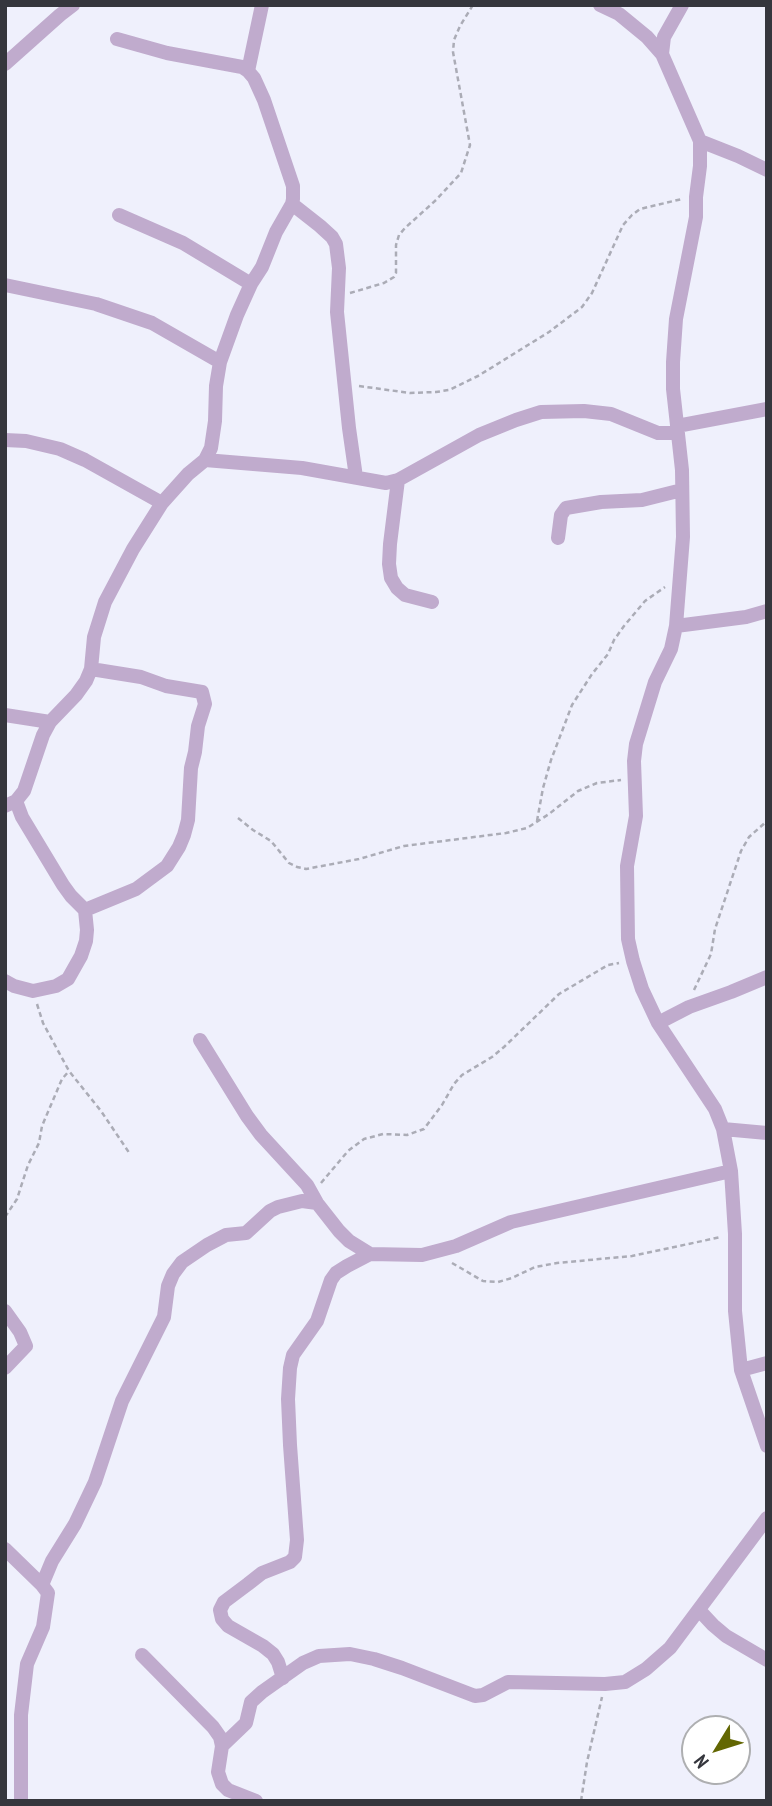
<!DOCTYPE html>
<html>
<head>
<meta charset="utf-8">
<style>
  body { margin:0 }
  #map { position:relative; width:772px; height:1806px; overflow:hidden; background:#eff0fc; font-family:"PT Sans Narrow",sans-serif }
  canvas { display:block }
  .frame { position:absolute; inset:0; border:7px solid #35363d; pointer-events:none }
  .north { position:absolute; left:681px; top:1715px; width:70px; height:70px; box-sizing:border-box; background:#fff; border:2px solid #aeafb1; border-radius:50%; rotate:232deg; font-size:19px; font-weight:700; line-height:28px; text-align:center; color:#35363d }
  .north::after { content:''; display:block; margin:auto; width:24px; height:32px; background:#636703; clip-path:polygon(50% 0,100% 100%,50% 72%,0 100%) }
</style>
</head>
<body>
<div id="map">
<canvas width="772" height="1806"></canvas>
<div class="frame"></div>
<div class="north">N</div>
</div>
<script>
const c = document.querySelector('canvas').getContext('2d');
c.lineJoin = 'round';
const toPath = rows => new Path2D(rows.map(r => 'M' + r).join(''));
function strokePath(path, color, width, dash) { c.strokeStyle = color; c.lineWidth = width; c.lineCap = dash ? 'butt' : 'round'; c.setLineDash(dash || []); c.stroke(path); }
strokePath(toPath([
  [350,293,384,283,394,277,396,273,396,245,399,235,405,228,436,200,461,173,470,145,453,52,454,40,460,26,473,5],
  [359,386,410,393,436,392,449,390,478,376,549,332,582,307,592,293,623,225,632,215,640,209,682,199],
  [238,818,253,830,271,841,289,863,297,867,306,869,359,859,404,846,506,833,527,828,549,814,578,791,597,783,621,780],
  [537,821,543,788,551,760,572,705,592,674,608,654,614,640,624,626,645,601,665,587],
  [694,990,711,954,715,929,741,851,749,837,767,821],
  [37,1004,43,1023,69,1071,101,1111,130,1154],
  [321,1183,348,1151,364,1139,383,1134,407,1135,424,1129,442,1105,454,1084,462,1075,492,1057,504,1047,559,994,608,965,619,963],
  [5,1217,17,1199,28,1165,39,1143,42,1126,62,1079,69,1071],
  [452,1263,483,1281,498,1282,512,1278,535,1267,557,1263,632,1256,721,1237],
  [581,1801,587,1762,602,1697]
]), '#abacb6', 2.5, [5, 3.5]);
strokePath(toPath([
  [600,5,619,14,647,37,662,54,700,141,700,166,696,197,696,217,676,319,673,362,673,389,682,470,683,537,676,626,671,649,655,682,636,744,634,761,636,816,627,866,628,939,633,961,642,989,658,1023,715,1109,723,1129,731,1171,735,1234,735,1311,741,1370,767,1446],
  [662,54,664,37,682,5],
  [5,64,60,15,73,5],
  [248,71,262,5],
  [700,141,738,156,767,170],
  [292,204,320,226,332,237,336,244,339,268,337,312,349,428,356,477],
  [119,215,183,243,251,284],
  [5,285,96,304,152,323,220,362],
  [677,426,767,409],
  [5,440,26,441,60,449,85,460,162,503],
  [205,460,302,468,386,483,398,480,479,435,516,420,541,412,584,411,611,414,658,433,678,433],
  [398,480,390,544,389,564,391,578,397,588,405,595,432,602],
  [558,538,561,515,566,508,601,502,642,500,682,490],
  [676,626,746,617,767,611],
  [5,715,50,722],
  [5,806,16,801,24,791,43,735,50,722,76,695,86,681,91,669,94,637,105,602,133,549,162,503,188,474,205,460,211,448,215,421,216,386,220,362,237,315,251,284,262,267,276,232,292,204,293,199,293,186,264,100,254,78,248,71,242,67,167,53,117,39],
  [85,910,136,889,167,866,179,847,184,835,188,820,191,768,195,752,198,726,205,704,202,692,166,686,141,677,91,669],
  [5,981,14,986,33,991,56,986,68,979,81,956,86,941,87,930,85,910,71,896,63,885,22,817,16,801],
  [658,1023,689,1007,731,992,767,977],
  [200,1040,247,1116,261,1135,307,1185,317,1203,339,1231,349,1241,370,1254,422,1255,456,1246,511,1222,731,1171],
  [723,1129,767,1133],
  [5,1311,20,1332,26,1346,5,1368],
  [741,1370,767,1363],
  [5,1549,42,1585,48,1593,43,1627,27,1664,21,1715,21,1801],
  [42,1585,52,1561,75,1524,95,1482,122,1401,164,1317,168,1286,173,1274,182,1262,207,1245,226,1235,246,1233,270,1211,278,1207,302,1201,317,1203],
  [699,1610,713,1625,726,1636,767,1660],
  [142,1655,213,1727,220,1737,222,1746,218,1772,222,1784,228,1790,256,1801],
  [283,1678,278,1662,273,1654,263,1646,228,1626,222,1619,220,1610,224,1602,248,1584,262,1573,290,1562,295,1557,297,1540,290,1445,288,1399,290,1368,293,1355,317,1321,331,1280,336,1273,347,1266,370,1254],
  [222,1746,246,1723,251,1702,262,1692,303,1663,319,1656,350,1654,374,1659,402,1668,475,1696,483,1695,508,1682,605,1684,625,1682,646,1669,670,1648,767,1518]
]), '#c0abcd', 14);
</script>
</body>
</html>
